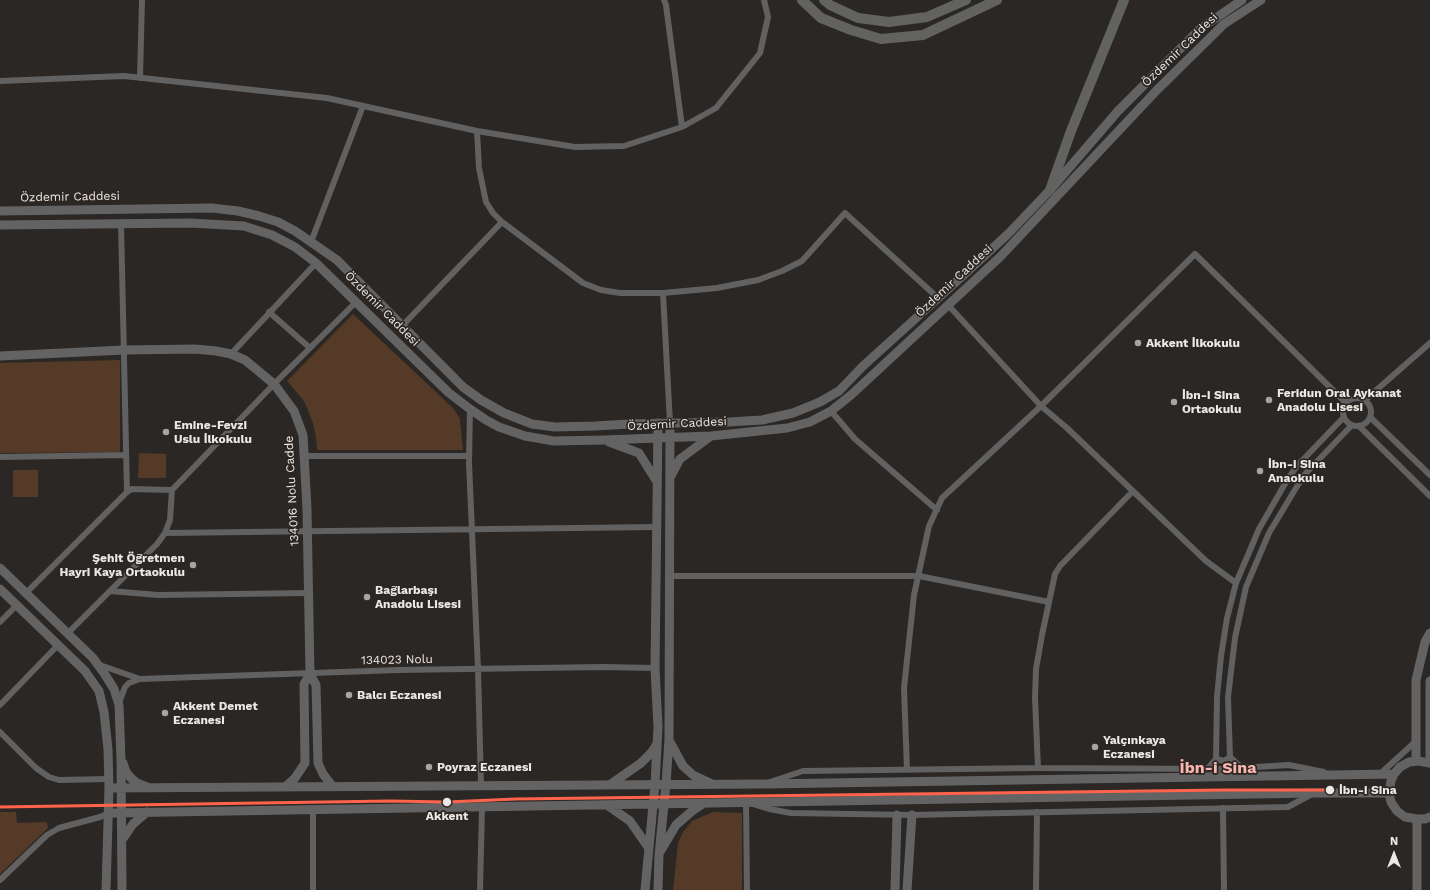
<!DOCTYPE html>
<html>
<head>
<meta charset="utf-8">
<style>
  body { margin:0 }
  #map { position:relative; width:1430px; height:890px; overflow:hidden; background:#2a2725; font-family:"Work Sans",sans-serif }
  canvas { display:block }
  .north { position:absolute; left:1374px; top:834px; width:40px; height:40px; -webkit-text-stroke:3px #2c2723; paint-order:stroke; rotate:0deg; font-size:11px; font-weight:700; line-height:16px; text-align:center; color:#ece8e5 }
  .north::after { content:''; display:block; margin:auto; width:14px; height:18px; background:#ece8e5; clip-path:polygon(50% 0,100% 100%,50% 72%,0 100%) }
</style>
</head>
<body>
<div id="map">
<canvas width="1430" height="890"></canvas>
<div class="north">N</div>
</div>
<script>
const c = document.querySelector('canvas').getContext('2d');
c.lineJoin = 'round';
function fill(path, color) { c.fillStyle = color; c.fill(path, 'evenodd'); }
const toPath = rows => new Path2D(rows.map(r => 'M' + r).join(''));
function strokePath(path, color, width, dash) { c.strokeStyle = color; c.lineWidth = width; c.lineCap = dash ? 'butt' : 'round'; c.setLineDash(dash || []); c.stroke(path); }
function drawText(font, color, halo, rows, align = 'center') {
  c.font = font + ' "Work Sans",sans-serif'; c.lineWidth = 3.5; c.setLineDash([]); c.textBaseline = 'middle'; c.strokeStyle = halo; c.fillStyle = color; for (const [text, x, y, turn = 0] of rows) {
    c.save(); c.translate(x, y); c.rotate((+turn || 0) * Math.PI / 180); c.textAlign = isNaN(turn) ? turn : align; if (halo) c.strokeText(text, 0, 0); c.fillText(text, 0, 0); c.restore();
  }
}
fill(toPath([
  [353,314,454,409,460,419,463,450,317,450,316,437,313,423,304,401,287,381],
  [120,360,120,452,0,453,0,363],
  [139,453,166,454,166,478,138,478],
  [13,470,38,470,38,497,13,497],
  [0,812,16,812,17,823,47,822,48,828,0,874],
  [713,812,742,813,742,890,673,890,678,843,683,832,692,821]
]), '#543a27');
strokePath(toPath([
  [664,0,666,5,682,127],
  [140,78,142,0],
  [0,81,124,76,327,98,477,131,575,147,624,146,682,127,716,108,760,53,768,17,764,0],
  [477,131,479,168,486,202,493,213,502,222,583,283,601,290,620,293,663,293,670,423],
  [121,223,127,492],
  [311,242,363,106],
  [663,293,717,288,758,280,782,271,802,261,845,213,938,298],
  [948,305,1041,406,1067,428,1206,561,1236,583],
  [269,312,310,348],
  [402,326,502,222],
  [231,354,316,263],
  '1343 412a14 14 0 1 1 28 0a14 14 0 1 1-28 0Z',
  [1365,400,1430,343],
  [470,409,469,463,478,669,481,786],
  [831,411,855,439,937,510],
  [1370,417,1430,475],
  [1359,426,1430,496],
  [304,456,469,456],
  [0,457,125,455],
  [165,533,657,527],
  [669,576,919,576,1049,602],
  [110,591,158,595,309,593],
  [26,593,127,492,132,489,172,490,274,384,356,302],
  [0,622,17,605],
  [68,633,157,544,165,533,170,520,172,490],
  [97,664,140,679],
  [119,703,125,687,129,683,140,679,399,670,602,667,655,668],
  [0,705,58,645],
  [0,732,36,768,49,777,59,780,108,779],
  [1216,759,1224,761,1230,757],
  [1038,768,1035,698,1036,669,1042,635,1055,574,1060,566,1133,491],
  [1242,768,1230,757,1228,697,1235,638,1246,587,1269,533,1296,488,1305,474,1352,425],
  [1207,769,1216,759,1217,697,1221,656,1227,618,1236,583,1259,529,1286,482,1296,467,1344,417],
  [907,770,904,688,914,595,929,526,942,498,1041,406,1195,254,1346,403],
  [1380,774,1415,742],
  [770,782,803,771,1038,768,1222,769,1289,765,1324,772],
  [1223,808,1224,890],
  [0,880,47,835,59,828,100,817,109,813],
  [313,890,313,809],
  [480,890,482,808],
  [747,890,746,802,769,809,791,813,912,815,1288,807,1312,794],
  [1036,890,1037,812]
]), '#616161', 6);
strokePath(toPath([
  [0,211,212,208,238,211,259,216,278,222,295,231,337,260,463,387,481,400,504,413,532,424,555,427,595,426,630,424,729,422,762,420,793,413,820,402,839,391,863,366,967,272,1009,233,1050,190,1118,111,1200,29,1242,0],
  [0,225,190,223,244,226,272,235,295,247,316,263,449,393,470,409,486,420,499,427,525,436,554,441,604,440,711,436,787,428,810,422,831,411,851,395,1000,257,1157,90,1224,24,1261,0],
  [0,356,124,350,195,349,216,351,231,354,245,360,274,384,294,411,303,435,307,509,310,674,316,685,318,763,323,774,333,787],
  [609,442,639,453,657,482],
  [671,476,680,459,711,436],
  [0,568,93,658,104,673,114,689,119,705,121,759,122,890],
  [0,589,85,671,99,691,104,712,108,749,109,788],
  [670,742,683,766,693,775,710,783],
  [1416,761,1416,680,1425,642,1430,633],
  [123,763,126,772,131,778,137,783,147,787],
  [1430,763,1418,761,1409,762,1400,767,1394,774,1391,781,1389,793,1391,802,1397,811,1405,817,1417,819,1425,819,1430,817],
  [1430,763,1430,681],
  [611,784,641,763,652,752,657,744],
  [285,787,295,778,305,763,304,684,310,674],
  [607,805,630,821,648,847],
  [109,813,1314,793,1389,793],
  [1417,819,1417,890],
  [122,840,133,824,147,812],
  [660,852,676,825,692,811,704,803],
  [106,890,109,788,764,784,1394,774],
  [645,890,655,784,658,727,655,668,658,423],
  [658,890,659,855,666,784,669,740,670,423],
  [895,890,897,815],
  [907,890,912,815]
]), '#646363', 9);
strokePath(toPath([
  [802,0,821,18,851,30,881,39,923,35,997,0],
  [824,0,830,5,858,18,889,22,927,17,966,0],
  [1050,190,1071,131,1124,0]
]), '#626261', 10);
strokePath(toPath([
  [0,807,390,801,447,802,516,799,1225,790,1330,790]
]), '#ff634b', 3);
for (const [x, y, r, color] of [
  [1138,343,4,"#a8a4a2"],
  [1269,400,4,"#a8a4a2"],
  [1174,402,4,"#a8a4a2"],
  [166,432,4,"#a8a4a2"],
  [1260,471,4,"#a8a4a2"],
  [193,565,4,"#a8a4a2"],
  [367,597,4,"#a8a4a2"],
  [349,695,4,"#a8a4a2"],
  [165,713,4,"#a8a4a2"],
  [1095,747,4,"#a8a4a2"],
  [429,767,4,"#a8a4a2"],
  [1330,790,5,"#ece8e5"],
  [447,802,5,"#ece8e5"]
]) { const dot = new Path2D(); dot.arc(x, y, r, 0, 2 * Math.PI); c.fillStyle = color; c.fill(dot); strokePath(dot, '#2c2723', 1.5); }
drawText('12px', '#ece8e5', '#2c2723', [
  ["Özdemir Caddesi",1180,50,-44],
  ["Özdemir Caddesi",70,197,-1],
  ["Özdemir Caddesi",954,281,-43],
  ["Özdemir Caddesi",382,309,45],
  ["Özdemir Caddesi",677,424,-3],
  ["134016 Nolu Cadde",292,491,-93],
  ["134023 Nolu",397,660,-1]
]);
drawText('bold 12px', '#ece8e5', '#2c2723', [
  ["Akkent İlkokulu",1146,343],
  ["Feridun Oral Aykanat",1277,393],
  ["Anadolu Lisesi",1277,407],
  ["İbn-i Sina",1182,395],
  ["Ortaokulu",1182,409],
  ["Emine-Fevzi",174,425],
  ["Uslu İlkokulu",174,439],
  ["İbn-i Sina",1268,464],
  ["Anaokulu",1268,478],
  ["Şehit Öğretmen",185,558,"right"],
  ["Hayri Kaya Ortaokulu",185,572,"right"],
  ["Bağlarbaşı",375,590],
  ["Anadolu Lisesi",375,604],
  ["Balcı Eczanesi",357,695],
  ["Akkent Demet",173,706],
  ["Eczanesi",173,720],
  ["Yalçınkaya",1103,740],
  ["Eczanesi",1103,754],
  ["Poyraz Eczanesi",437,767]
], 'left');
drawText('bold 12px', '#ece8e5', '#2c2723', [
  ["İbn-i Sina",1339,790],
  ["Akkent",447,816,"center"]
], 'left');
drawText('bold 16px', '#f9b5b0', '#2c2723', [
  ["İbn-i Sina",1218,768]
]);
</script>
</body>
</html>
